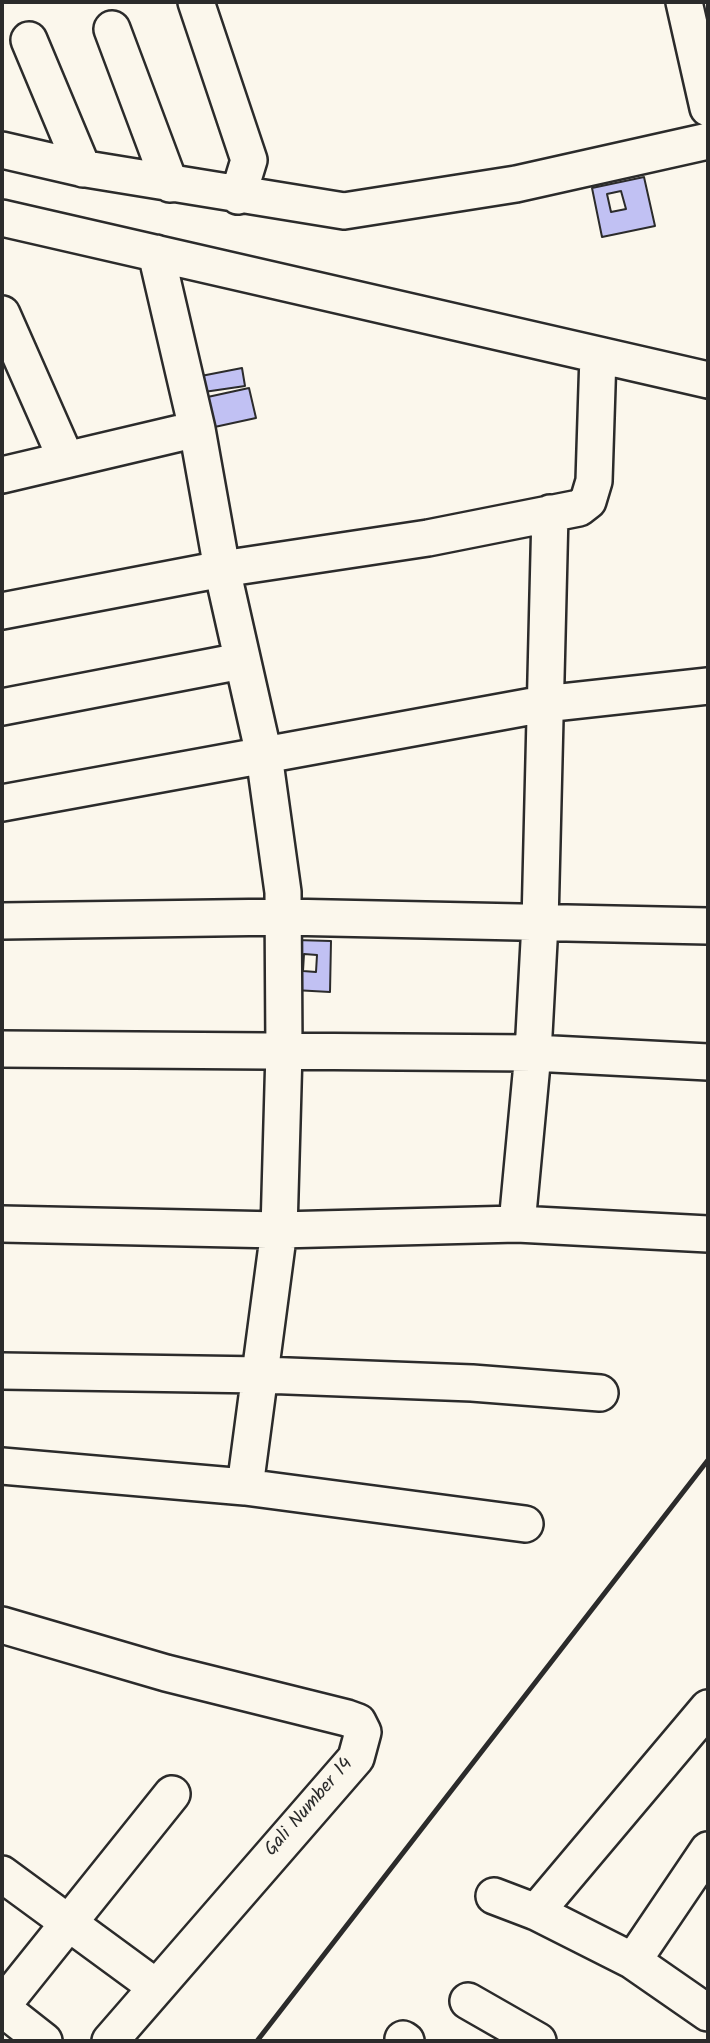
<!DOCTYPE html>
<html>
<head>
<meta charset="utf-8">
<style>
  body { margin:0 }
  #map { position:relative; width:710px; height:2043px; overflow:hidden; background:#fbf7ec; font-family:Kalam,sans-serif }
  canvas { display:block }
  .frame { position:absolute; inset:0; border:4px solid #2b2b2b; pointer-events:none }
</style>
</head>
<body>
<div id="map">
<canvas width="710" height="2043"></canvas>
<div class="frame"></div>
</div>
<script>
const c = document.querySelector('canvas').getContext('2d');
c.lineJoin = 'round';
function fill(path, color) { c.fillStyle = color; c.fill(path, 'evenodd'); }
const toPath = rows => new Path2D(rows.map(r => 'M' + r).join(''));
function strokePath(path, color, width, dash) { c.strokeStyle = color; c.lineWidth = width; c.lineCap = dash ? 'butt' : 'round'; c.setLineDash(dash || []); c.stroke(path); }
function drawText(font, color, halo, rows, align = 'center') {
  c.font = font + ' Kalam,sans-serif'; c.lineWidth = 5; c.setLineDash([]); c.textBaseline = 'middle'; c.strokeStyle = halo; c.fillStyle = color; for (const [text, x, y, turn = 0] of rows) {
    c.save(); c.translate(x, y); c.rotate((+turn || 0) * Math.PI / 180); c.textAlign = isNaN(turn) ? turn : align; if (halo) c.strokeText(text, 0, 0); c.fillText(text, 0, 0); c.restore();
  }
}
const building = toPath([
  [644,177,655,226,602,237,592,188,644,177],
  [621,191,626,209,611,212,607,194,621,191],
  [242,368,245,386,204,392,201,376,242,368],
  [249,388,256,418,210,428,203,398,249,388],
  [296,940,331,941,330,992,294,990,296,940],
  [304,954,317,955,316,972,303,971,304,954]
]);
fill(building, '#c1c1f3');
strokePath(building, '#2b2b2b', 2);
const minor = toPath([
  [196,2,249,160,238,196],
  [684,2,708,108],
  [112,29,170,184],
  [29,40,83,169],
  [2,150,80,168,344,211,516,184,708,141],
  [2,218,708,380],
  [156,253,197,429,222,569,264,755,283,892,284,1051,279,1230,245,1487],
  [2,314,66,459],
  [2,475,197,429],
  [2,611,222,569,428,538,579,508,588,501,594,481,598,355],
  [2,707,241,661],
  [2,803,544,704,708,686],
  [2,921,284,917,708,926],
  [2,1049,533,1053,708,1062],
  [2,1224,279,1230,517,1224,708,1234],
  [517,1224,533,1053,540,923,550,513],
  [2,1371,262,1375,472,1383,600,1393],
  [2,1466,245,1487,525,1524],
  [2,1625,166,1673,347,1718,358,1722,363,1732,356,1758,110,2041],
  [2,1874,156,1987],
  [494,1896,536,1912,633,1961,708,2013],
  [536,1912,708,1708],
  [633,1961,708,1850],
  [468,2001,538,2041],
  [2,2006,172,1794],
  [2,2008,44,2041],
  [403,2039,406,2041]
]);
strokePath(minor, '#2b2b2b', 40);
strokePath(minor, '#fbf7ec', 35);
strokePath(toPath([
  [257,2041,708,1460]
]), '#2b2b2b', 5);
drawText('19px', '#2b2b2b', '#fbf7ec', [
  ["Gali Number 14",310,1808,-49]
]);
</script>
</body>
</html>
